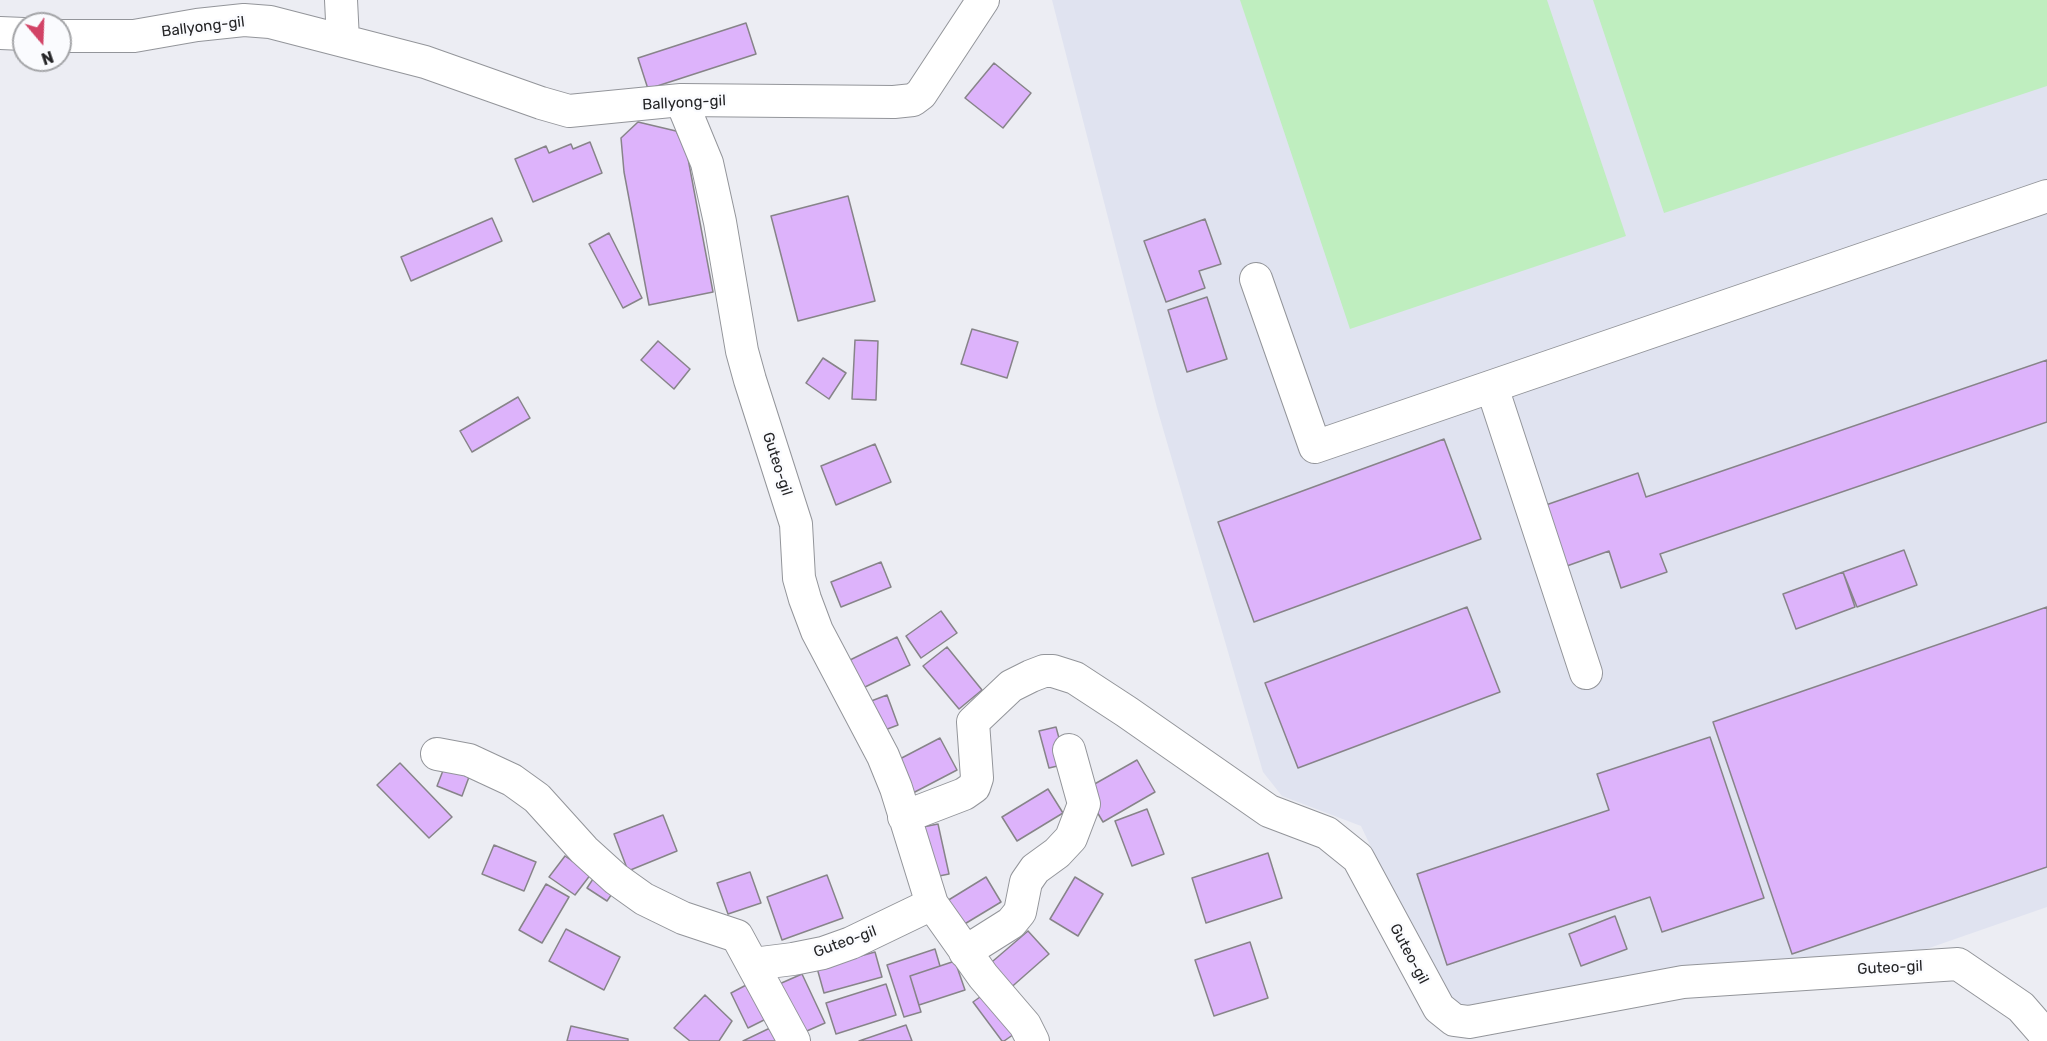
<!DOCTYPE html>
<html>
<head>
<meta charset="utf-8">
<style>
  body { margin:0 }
  #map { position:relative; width:2047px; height:1041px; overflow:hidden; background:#ecedf3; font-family:Rubik,sans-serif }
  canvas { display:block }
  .north { position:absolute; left:12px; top:12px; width:60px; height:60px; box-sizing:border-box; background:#fafbfe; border:2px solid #a4a5a8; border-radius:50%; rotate:161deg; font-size:16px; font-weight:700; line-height:24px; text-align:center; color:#242426 }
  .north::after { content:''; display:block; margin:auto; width:21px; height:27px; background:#d24366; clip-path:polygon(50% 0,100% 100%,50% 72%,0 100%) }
</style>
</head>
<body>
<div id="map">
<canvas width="2047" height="1041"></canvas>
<div class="north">N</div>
</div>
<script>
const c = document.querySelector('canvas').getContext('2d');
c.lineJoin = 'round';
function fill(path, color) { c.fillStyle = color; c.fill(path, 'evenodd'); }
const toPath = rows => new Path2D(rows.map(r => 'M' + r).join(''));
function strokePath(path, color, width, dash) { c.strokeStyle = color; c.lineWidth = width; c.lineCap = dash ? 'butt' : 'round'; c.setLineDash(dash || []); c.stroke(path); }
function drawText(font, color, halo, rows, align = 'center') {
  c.font = font + ' Rubik,sans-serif'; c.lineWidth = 5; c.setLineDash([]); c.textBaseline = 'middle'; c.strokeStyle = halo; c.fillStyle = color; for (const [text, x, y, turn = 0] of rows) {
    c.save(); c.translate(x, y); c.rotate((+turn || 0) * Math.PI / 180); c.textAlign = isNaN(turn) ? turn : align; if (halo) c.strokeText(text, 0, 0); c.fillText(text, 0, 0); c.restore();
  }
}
fill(toPath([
  [1052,0,2047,0,2047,907,1912,954,1470,1012,1445,1003,1361,826,1282,796,1263,772,1157,408]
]), '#e0e3f0');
fill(toPath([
  [1240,0,1547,0,1626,236,1350,329],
  [1593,0,2047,0,2047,86,1664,213]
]), '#bfeebf');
const building = toPath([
  [746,23,756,54,648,89,638,58,746,23],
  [994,63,1031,93,1003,128,965,98,994,63],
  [638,122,676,131,687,153,713,292,649,305,624,172,621,138,638,122],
  [590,142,602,173,533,202,515,159,546,146,549,153,571,144,573,149,590,142],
  [848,196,875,301,798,321,771,216,848,196],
  [492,218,502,241,411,281,401,257,492,218],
  [1205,219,1221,264,1199,271,1205,288,1166,302,1144,241,1205,219],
  [609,233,642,298,623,308,589,244,609,233],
  [1207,297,1227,359,1187,372,1168,310,1207,297],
  [972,329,1018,342,1007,378,961,364,972,329],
  [855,340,878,341,876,400,852,399,855,340],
  [658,341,690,369,674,389,641,360,658,341],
  [823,358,846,373,829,399,806,383,823,358],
  [2047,360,2047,422,1660,554,1667,572,1621,588,1609,551,1564,567,1543,506,1638,473,1646,497,2047,360],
  [518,397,530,418,472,452,460,431,518,397],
  [1444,439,1481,539,1254,622,1218,522,1444,439],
  [875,444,891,482,836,505,821,466,875,444],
  [1904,550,1917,585,1857,607,1843,572,1904,550],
  [881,562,891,587,841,607,831,582,881,562],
  [1843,572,1855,607,1796,629,1783,594,1843,572],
  [1467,607,1500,692,1298,768,1265,683,1467,607],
  [2047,607,2047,867,1792,954,1713,722,2047,607],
  [941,611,957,633,921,658,906,636,941,611],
  [897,637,910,665,863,688,850,660,897,637],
  [947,647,982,690,959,709,923,666,947,647],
  [887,695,898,725,877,733,866,703,887,695],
  [1056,727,1066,764,1049,768,1039,731,1056,727],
  [1710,737,1764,898,1662,932,1650,897,1447,965,1417,874,1609,810,1597,774,1710,737],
  [940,738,957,770,911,794,894,762,940,738],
  [1137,760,1155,792,1103,822,1084,790,1137,760],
  [400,763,452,817,429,838,377,785,400,763],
  [444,768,469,777,462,796,437,786,444,768],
  [1048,789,1063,813,1017,841,1002,817,1048,789],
  [1147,809,1164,854,1132,866,1115,821,1147,809],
  [663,815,677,851,628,871,614,834,663,815],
  [938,824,949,874,934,877,923,827,938,824],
  [494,845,536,862,524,891,482,874,494,845],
  [1268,853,1282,898,1206,923,1192,878,1268,853],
  [565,856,591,874,575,895,549,877,565,856],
  [750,872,761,903,728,914,717,883,750,872],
  [827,875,843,918,782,940,767,897,827,875],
  [595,876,616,888,607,901,587,888,595,876],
  [986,877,1001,902,958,928,942,904,986,877],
  [1075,877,1103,894,1078,936,1050,919,1075,877],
  [546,884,569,897,542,943,519,930,546,884],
  [1615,916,1627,949,1581,966,1569,934,1615,916],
  [566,929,620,957,604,990,549,961,566,929],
  [1028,931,1049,954,1007,991,986,967,1028,931],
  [1250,942,1268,998,1214,1016,1195,960,1250,942],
  [935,949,940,966,910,976,921,1012,904,1017,887,965,935,949],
  [875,952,882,977,824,993,817,968,875,952],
  [955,961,965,990,919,1005,910,976,955,961],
  [802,974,825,1023,800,1034,777,985,802,974],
  [750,983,768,1018,748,1028,731,993,750,983],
  [886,984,896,1015,836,1034,826,1003,886,984],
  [987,992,1017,1032,1004,1041,1002,1041,973,1002,987,992],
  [705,995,732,1021,719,1041,690,1041,674,1028,705,995],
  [906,1025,912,1041,859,1041,906,1025],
  [571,1026,628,1039,628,1041,567,1041,571,1026],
  [770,1028,777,1041,743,1041,770,1028]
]);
fill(building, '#ddb3fb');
strokePath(building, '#878489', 1.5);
const minor = toPath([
  [341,0,343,40],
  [0,33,24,34],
  [60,36,134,36,197,25,244,20,270,22,425,62,541,103,569,111,681,100,894,102,913,100,921,94,983,0],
  [681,100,707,163,720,222,742,351,750,380,796,524,799,578,805,599,817,631,883,756,896,788,932,904,983,976,1025,1025,1033,1041],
  [1256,279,1315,447,2047,196],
  [1492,387,1586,673],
  [437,754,469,760,512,780,537,798,584,850,616,879,644,899,683,918,737,936,794,1041],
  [904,817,964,794,974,787,977,778,973,722,1011,686,1031,676,1044,671,1053,671,1075,678,1127,712,1269,811,1327,833,1358,858,1439,1008,1454,1020,1469,1022,1683,982,1958,964,2021,1007,2042,1031,2047,1040],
  [965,952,1011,923,1020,912,1026,882,1035,869,1057,853,1071,838,1084,804,1069,750],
  [753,964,793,959,823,953,851,943,932,904]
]);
strokePath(minor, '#93959a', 34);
strokePath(minor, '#fff', 32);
drawText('15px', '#242426', '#fafbfe', [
  ["Ballyong-gil",203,27,-7],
  ["Ballyong-gil",684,103,-3],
  ["Guteo-gil",777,464,72],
  ["Guteo-gil",845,942,-20],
  ["Guteo-gil",1409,954,62],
  ["Guteo-gil",1890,968,-3]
]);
</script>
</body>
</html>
